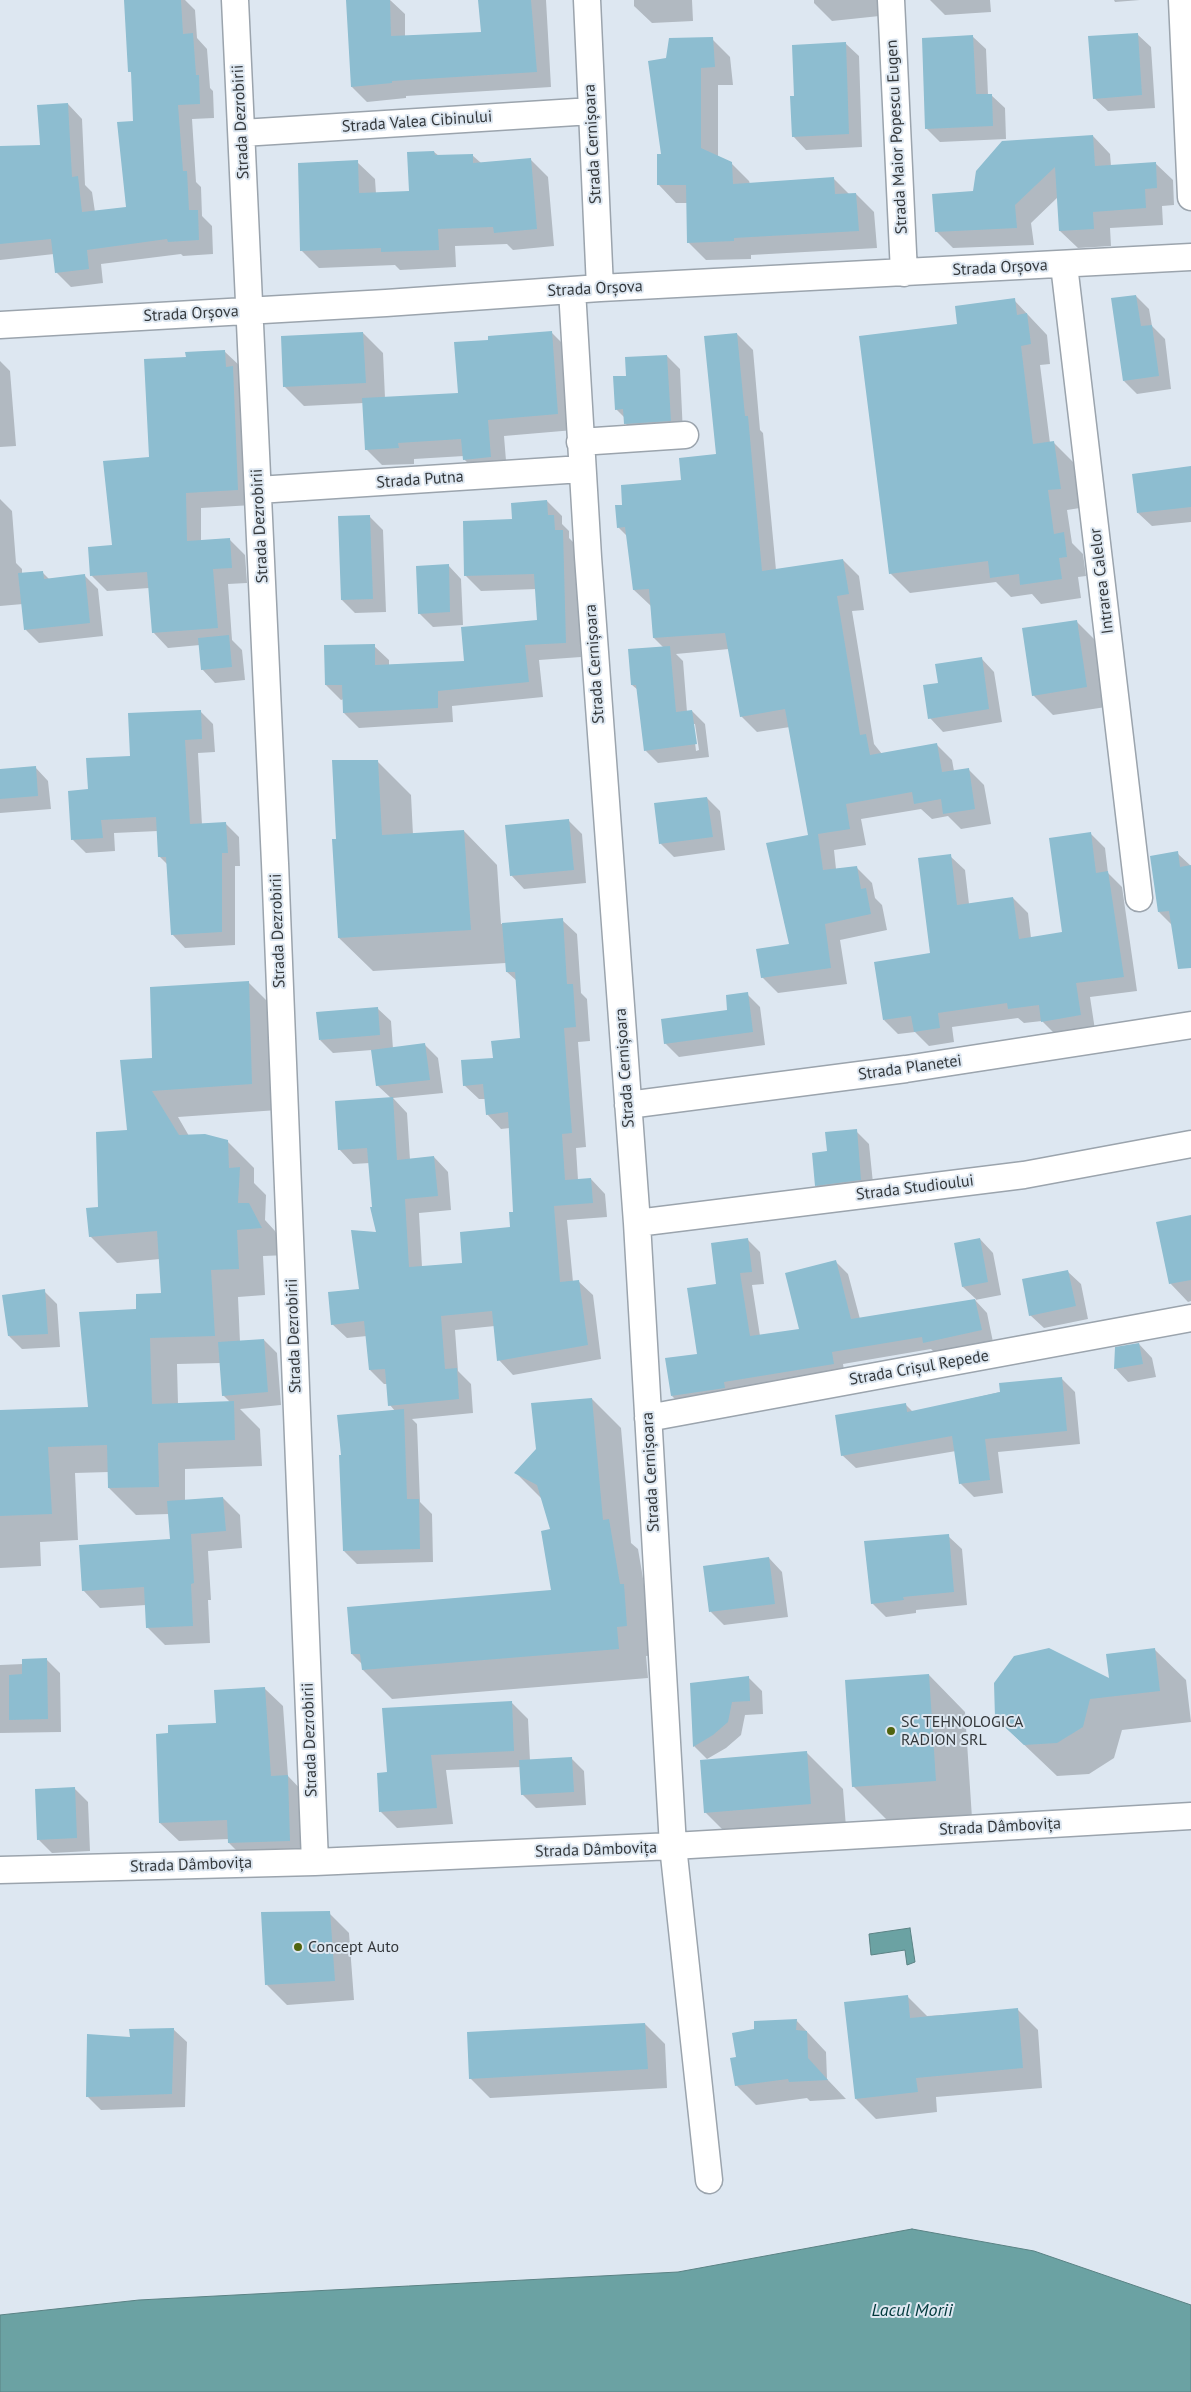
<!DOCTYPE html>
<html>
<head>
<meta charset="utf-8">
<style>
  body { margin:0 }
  canvas { display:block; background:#dde7f1 }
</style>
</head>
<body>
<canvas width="1191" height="2392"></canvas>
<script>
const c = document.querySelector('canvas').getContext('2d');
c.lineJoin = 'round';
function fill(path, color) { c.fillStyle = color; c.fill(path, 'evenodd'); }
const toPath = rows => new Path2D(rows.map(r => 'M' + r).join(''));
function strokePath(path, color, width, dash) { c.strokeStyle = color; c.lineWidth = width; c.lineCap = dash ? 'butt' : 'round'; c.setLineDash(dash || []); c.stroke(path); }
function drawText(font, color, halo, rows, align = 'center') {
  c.font = font + ' "PT Sans",sans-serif'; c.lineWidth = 4; c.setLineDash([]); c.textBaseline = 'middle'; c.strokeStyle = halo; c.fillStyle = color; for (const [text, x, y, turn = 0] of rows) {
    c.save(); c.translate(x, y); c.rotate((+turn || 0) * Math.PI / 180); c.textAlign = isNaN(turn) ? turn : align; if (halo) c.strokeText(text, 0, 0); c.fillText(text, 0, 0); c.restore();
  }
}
const water = toPath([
  [910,1928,915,1962,907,1965,905,1950,871,1955,869,1934,910,1928],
  [912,2229,1034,2251,1191,2305,1191,2392,0,2392,0,2315,139,2300,678,2272,912,2229]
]);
fill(water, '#6ba2a3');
strokePath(water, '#5a8284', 1);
fill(toPath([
  [125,0,185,0,195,10,197,38,207,49,210,88,213,91,214,118,192,119,196,182,201,187,202,216,212,226,213,254,183,256,181,254,101,264,103,283,71,287,56,272,54,254,0,260,0,148,41,147,68,104,82,119,85,185,92,192,95,212,127,208,134,122,132,74,130,71],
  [373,0,390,0,405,14,405,37,482,33,480,0,546,0,551,87,406,96,406,98,367,102,352,87],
  [634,0,692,0,693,21,652,23,634,6],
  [814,0,888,0,889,15,832,21,814,3],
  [930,0,990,0,991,12,945,15],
  [1114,0,1140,0,1115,2],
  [1137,34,1151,47,1155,108,1108,111,1094,98],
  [972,36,986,49,988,95,991,95,1005,108,1006,139,940,142,926,128],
  [712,39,730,57,733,85,718,85,718,157,731,163,749,181,750,184,833,178,849,194,856,194,874,212,877,248,751,255,751,259,706,260,688,242,687,203,676,203,659,185,667,60],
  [845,43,859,56,862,147,806,150,793,136],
  [1093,136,1110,154,1111,166,1155,163,1173,180,1174,205,1162,206,1163,225,1110,228,1111,246,1078,248,1060,231,1058,197,1031,223,1034,245,953,248,936,231],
  [434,152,439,156,472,155,481,163,530,159,548,177,554,246,513,250,507,244,455,246,456,267,400,270,395,265,319,268,302,251,357,162,375,179,376,194,410,192],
  [1136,296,1149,309,1152,326,1165,339,1171,389,1137,394,1124,381],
  [1014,300,1047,335,1050,364,1040,365,1050,443,1054,443,1074,463,1080,508,1067,510,1072,543,1083,554,1086,576,1078,577,1081,598,1041,604,1032,594,1011,597,996,582,910,593,890,573,959,325],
  [551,332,567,348,574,430,504,436,507,473,480,476,464,459,464,456,414,459,414,464,382,465,366,449,364,403,304,406,284,386,363,333,383,353,385,398,459,394,489,341],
  [737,334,753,350,760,430,763,433,776,570,843,560,859,576,864,610,852,611,874,744,882,754,936,744,952,760,954,771,968,769,984,785,991,824,961,829,948,816,932,819,921,809,861,819,866,845,834,850,836,869,856,867,872,883,875,898,882,905,887,930,840,940,847,984,778,993,762,977,790,945,809,836,790,727,757,732,741,716,729,649,676,654,683,661,687,712,692,711,705,724,709,757,658,763,645,750,638,690,632,685,664,648,654,638,651,606,634,590,627,536,618,527,624,506,682,481,718,455],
  [693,724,695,724,699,750,696,751],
  [224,351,240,366,253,505,201,508,201,541,230,540,245,555,247,583,228,584,232,640,242,650,245,680,215,683,202,669,200,645,168,648,153,632,149,588,107,591,91,575,113,547,150,458,187,358],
  [667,356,680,369,683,434,639,437,625,423,625,418,616,409,627,377],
  [0,361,10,371,16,446,0,447],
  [1191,468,1191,522,1152,526,1138,513],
  [0,499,12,511,16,563,22,569,22,574,42,572,50,580,85,576,98,589,103,636,39,643,26,630,23,604,0,606],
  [547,501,562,516,562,524,569,531,569,538,577,546,581,657,539,660,543,697,452,706,453,722,359,728,344,713,344,699,341,700,326,685,374,646,389,660,389,665,466,662,539,621,537,589,481,591,466,576,513,520],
  [370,517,383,530,386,612,355,613,342,600],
  [448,565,461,579,463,625,433,627,419,613],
  [1077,622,1097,642,1106,707,1053,715,1033,695],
  [981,658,994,672,1002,722,943,732,930,718,939,684],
  [200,711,213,724,215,752,198,753,202,825,225,823,239,837,240,866,235,866,235,945,185,948,172,934,168,865,159,856,158,831,114,833,115,851,86,853,73,840,89,790,131,757],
  [377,761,411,795,413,835,464,831,497,865,501,924,562,920,577,934,581,993,587,999,590,1041,578,1042,586,1147,576,1148,578,1180,591,1179,605,1194,607,1217,567,1220,573,1282,578,1281,593,1295,601,1359,513,1375,499,1360,495,1326,455,1330,458,1371,471,1384,473,1413,412,1419,417,1424,420,1502,432,1514,433,1562,357,1564,344,1551,395,1411,390,1405,388,1384,384,1384,370,1370,367,1336,347,1338,332,1324,360,1290,377,1233,370,1163,353,1164,339,1149,391,1098,377,1085,372,1050,333,1053,320,1040,377,1008,391,1021,393,1049,425,1045,438,1058,443,1093,393,1098,407,1113,410,1160,434,1157,448,1172,451,1210,419,1213,422,1267,463,1264,512,1228,515,1213,510,1128,501,1129,487,1114,486,1099,479,1099,464,1085,494,1059,521,1039,517,981,507,972,506,963,373,971,339,938,337,840],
  [35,767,48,781,51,809,0,813,0,770],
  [707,798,720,811,725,850,674,857,660,843],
  [569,821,582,834,586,883,524,889,511,875],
  [1090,833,1105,848,1108,873,1122,887,1137,991,1090,997,1095,1030,1057,1036,1042,1021,1024,1023,1018,1018,952,1027,954,1042,929,1046,915,1032,898,1034,884,1020,931,954,950,856,965,870,969,904,1013,898,1028,913,1031,938,1063,933],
  [1177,853,1191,866,1191,955,1172,925,1159,912],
  [248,982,275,1009,278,1110,178,1117,189,1136,227,1141,254,1168,254,1183,266,1195,265,1220,275,1231,288,1255,263,1256,265,1295,238,1297,240,1342,264,1340,277,1353,281,1405,240,1409,260,1429,262,1466,185,1469,185,1501,223,1498,240,1515,242,1548,208,1551,211,1600,208,1600,210,1643,165,1645,148,1628,146,1605,100,1608,83,1590,171,1541,169,1514,136,1515,109,1488,109,1472,75,1473,78,1540,40,1542,41,1566,0,1568,0,1411,89,1408,138,1311,162,1295,160,1259,117,1263,90,1236,154,1059],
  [221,1363,223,1395,230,1402,178,1404,177,1364],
  [747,994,760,1007,765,1045,679,1057,665,1043,729,1011],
  [856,1131,869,1144,874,1193,830,1198,816,1185,828,1152],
  [1191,1217,1191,1301,1188,1302,1170,1283],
  [980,1239,993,1253,1001,1295,975,1300,987,1313,993,1342,936,1354,931,1349,843,1364,845,1376,684,1408,672,1396,699,1355,718,1285,748,1240,760,1252,764,1284,752,1285,760,1336,801,1330,836,1262,848,1274,860,1319,977,1300,963,1287],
  [1067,1271,1081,1284,1088,1319,1044,1328,1030,1315],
  [44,1291,57,1304,60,1347,22,1349,9,1336],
  [1139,1344,1152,1358,1156,1377,1128,1382,1115,1368],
  [1061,1378,1075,1392,1080,1444,998,1452,1003,1493,974,1497,960,1483,956,1451,856,1468,842,1455,905,1404,913,1412],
  [592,1399,621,1428,631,1543,638,1549,656,1655,646,1656,648,1678,392,1699,363,1670,362,1664,352,1654,552,1591,551,1530,543,1500,516,1473,537,1450],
  [948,1536,962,1549,967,1605,916,1610,916,1613,886,1617,872,1603],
  [769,1558,782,1572,788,1617,724,1625,711,1612,705,1567],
  [1154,1649,1186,1680,1191,1722,1122,1730,1114,1758,1089,1774,1057,1776,996,1718,1111,1680],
  [47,1660,60,1673,61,1732,0,1733,0,1665,23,1664],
  [929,1675,965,1712,972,1818,890,1823,853,1786],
  [748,1677,762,1691,763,1714,745,1715,741,1735,726,1748,707,1759,694,1746],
  [264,1688,283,1706,288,1776,306,1795,308,1859,247,1861,229,1843,229,1839,179,1841,160,1823,218,1724],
  [512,1703,528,1719,530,1761,571,1758,584,1771,586,1805,536,1808,522,1794,521,1767,446,1770,453,1824,397,1828,381,1812,388,1773],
  [806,1752,843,1789,847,1840,742,1849,705,1812],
  [74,1788,88,1802,90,1851,52,1853,38,1839],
  [329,1913,349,1933,354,2000,287,2005,267,1985],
  [907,1996,927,2016,1018,2010,1038,2030,1042,2088,936,2097,937,2112,876,2119,856,2099],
  [796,2020,826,2052,827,2079,846,2099,810,2101,807,2098,756,2105,736,2085,738,2058],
  [645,2024,665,2044,667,2088,490,2098,470,2078],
  [173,2029,187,2042,185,2107,101,2110,88,2097,131,2038]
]), '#0003');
fill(toPath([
  [124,0,181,0,183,34,193,33,196,75,199,75,200,104,178,105,183,171,187,171,189,210,198,210,199,240,168,242,167,239,87,250,89,269,55,273,51,239,0,244,0,146,40,145,37,105,68,103,72,177,78,176,82,212,126,207,117,122,133,121,131,72,128,72],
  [346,0,390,0,391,36,481,32,478,0,531,0,537,72,392,81,392,83,351,87],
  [1138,33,1142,95,1093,99,1088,36],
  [973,35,976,94,992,94,993,126,925,129,922,38],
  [713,37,715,67,701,68,701,148,732,162,733,184,834,177,835,194,856,193,859,231,734,238,734,241,687,243,686,185,657,185,657,154,661,154,648,61,666,58,669,38],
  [846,42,849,134,792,137,790,96,794,96,792,45],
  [1093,135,1095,166,1156,162,1157,188,1145,189,1146,208,1093,212,1094,229,1059,231,1055,167,1015,205,1017,228,935,232,932,194,973,191,976,171,1002,141],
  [434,151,435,155,473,154,473,163,531,158,537,229,494,233,493,227,438,229,439,250,381,252,381,248,300,251,298,163,358,160,359,193,409,191,407,152],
  [1136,295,1141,326,1152,325,1159,376,1123,381,1111,298],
  [1015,298,1017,315,1027,313,1031,344,1021,346,1033,444,1054,441,1061,489,1048,490,1054,534,1064,532,1067,557,1059,558,1062,579,1020,585,1019,574,990,578,988,561,889,574,859,336,957,324,955,306],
  [552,331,558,414,488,420,491,457,463,460,461,439,398,443,399,448,365,450,362,398,458,393,454,342,488,340,488,336],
  [363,332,366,383,283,387,281,336],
  [737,333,745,416,748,416,762,571,843,559,849,594,837,596,860,735,866,734,870,755,937,743,942,772,969,768,975,809,943,814,941,799,914,804,912,792,846,804,850,829,818,834,823,870,857,866,861,889,866,888,871,914,825,924,831,968,761,978,756,949,789,944,766,843,808,835,785,709,740,717,725,633,653,638,649,589,633,590,625,527,617,528,615,505,622,505,621,485,681,480,679,458,716,454,704,336],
  [225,350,226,367,233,366,238,490,186,493,187,541,230,538,232,568,213,569,218,628,152,633,147,572,90,576,88,547,112,545,103,461,149,457,144,359,186,357,185,352],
  [667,355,671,421,624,424,623,409,615,410,613,376,626,376,625,357],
  [1191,466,1191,507,1137,513,1132,474],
  [547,500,548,515,554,515,555,530,563,530,566,643,525,645,529,682,438,691,438,708,343,713,342,685,325,685,324,645,375,644,375,665,464,661,461,627,537,620,534,574,464,576,463,521,512,519,511,503],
  [370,515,373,599,341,600,338,516],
  [449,564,450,612,418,614,416,566],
  [43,571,44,579,85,574,90,623,24,630,18,573],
  [1077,620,1087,687,1032,696,1022,628],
  [229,635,232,667,201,670,198,638],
  [670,646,676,712,692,710,697,744,644,751,636,685,631,685,628,649],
  [982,657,989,709,928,719,923,685,938,683,935,664],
  [201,710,202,739,185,740,190,824,226,822,228,853,222,853,222,932,171,935,166,857,158,857,156,817,101,820,103,838,71,840,68,791,88,789,86,758,130,756,128,713],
  [332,760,378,760,382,835,464,830,471,930,338,938,332,839,336,839],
  [36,766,38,796,0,799,0,769],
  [707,797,713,837,659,844,654,803],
  [569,819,574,870,510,876,505,825],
  [1091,832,1096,873,1108,871,1124,977,1076,983,1081,1015,1041,1022,1039,1005,1008,1009,1007,1003,938,1013,940,1028,914,1032,911,1016,883,1020,874,962,930,953,918,858,951,854,957,905,1013,897,1019,939,1062,932,1049,838],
  [1178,851,1180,867,1191,865,1191,968,1178,969,1169,911,1158,912,1150,856],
  [563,918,567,984,573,984,576,1027,564,1028,572,1133,562,1134,565,1180,591,1178,593,1203,554,1206,560,1282,579,1280,588,1345,497,1361,492,1311,441,1316,445,1369,457,1368,459,1399,388,1406,385,1369,369,1370,364,1321,331,1325,328,1292,359,1289,351,1230,376,1232,370,1207,372,1207,367,1148,338,1150,335,1101,393,1097,397,1160,434,1156,438,1196,405,1199,409,1267,462,1263,460,1232,510,1227,509,1212,513,1212,508,1112,486,1115,483,1084,463,1086,461,1060,493,1058,491,1041,520,1038,515,972,506,972,502,923],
  [249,981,252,1084,152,1091,179,1135,205,1134,228,1140,229,1168,240,1167,238,1203,249,1203,262,1228,237,1230,239,1269,211,1270,215,1336,150,1338,152,1404,234,1401,235,1440,158,1443,159,1487,108,1488,107,1445,48,1447,52,1514,0,1516,0,1410,88,1407,79,1312,136,1309,136,1294,161,1293,157,1231,89,1237,86,1208,98,1207,96,1132,127,1130,120,1060,152,1058,150,987],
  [748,992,753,1032,664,1044,661,1019,727,1010,726,995],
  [378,1007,380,1035,319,1040,316,1012],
  [425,1043,430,1080,376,1086,371,1050],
  [857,1129,861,1180,815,1186,812,1153,827,1151,825,1132],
  [1191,1215,1191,1280,1169,1284,1156,1222],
  [748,1238,752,1272,740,1273,750,1336,799,1329,785,1273,836,1260,851,1319,975,1299,982,1330,923,1343,922,1337,832,1352,834,1364,724,1382,725,1388,671,1396,665,1358,697,1354,687,1288,716,1284,711,1243],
  [980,1238,988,1282,962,1287,954,1243],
  [1068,1270,1076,1306,1029,1316,1022,1279],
  [45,1289,48,1334,8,1336,2,1295],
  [264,1339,268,1392,222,1396,218,1342],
  [1139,1343,1143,1364,1114,1369,1115,1347],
  [1062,1377,1067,1431,985,1439,990,1480,959,1484,952,1436,841,1456,835,1415,906,1403,907,1412,1000,1392,999,1383],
  [592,1398,603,1520,609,1519,620,1584,624,1584,627,1626,617,1627,619,1649,362,1670,360,1654,351,1654,347,1607,551,1590,541,1531,550,1529,537,1485,514,1473,536,1449,531,1403],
  [404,1409,407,1499,419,1499,420,1549,343,1551,339,1455,341,1455,337,1415],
  [223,1497,226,1531,191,1534,194,1583,191,1584,193,1626,146,1628,144,1587,82,1591,79,1545,170,1539,167,1501],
  [949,1534,954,1592,903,1597,904,1600,871,1604,864,1541],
  [769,1557,775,1604,709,1612,703,1566],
  [1049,1648,1109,1678,1106,1654,1155,1648,1160,1691,1090,1699,1083,1727,1057,1743,1024,1745,995,1718,994,1683,1014,1656],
  [47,1658,48,1719,9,1720,9,1675,22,1674,22,1659],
  [929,1674,936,1781,852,1787,845,1680],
  [749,1676,750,1701,732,1702,728,1722,713,1735,693,1747,690,1683],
  [265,1687,271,1776,288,1775,290,1841,228,1843,227,1820,159,1823,156,1734,168,1733,168,1725,216,1723,214,1690],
  [512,1701,514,1751,431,1755,437,1808,379,1812,377,1773,387,1772,382,1708],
  [807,1751,811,1804,704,1813,700,1760],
  [572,1757,574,1792,521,1795,519,1760],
  [75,1787,77,1838,37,1840,35,1789],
  [330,1911,335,1981,265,1985,261,1912],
  [908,1995,910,2018,1018,2008,1023,2068,916,2078,918,2092,855,2099,844,2002],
  [797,2019,796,2030,807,2031,808,2058,828,2080,789,2082,788,2079,735,2086,730,2058,736,2057,732,2033,754,2029,754,2021],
  [645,2023,648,2069,469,2079,467,2032],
  [174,2028,172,2094,86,2097,87,2034,130,2037,129,2029]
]), '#8dbdd0');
const minor = toPath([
  [235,0,275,863,315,1862],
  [587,0,600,288],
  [891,0,904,273],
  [1182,0,1191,197],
  [242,133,592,111],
  [1064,265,1139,898],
  [572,290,588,557,637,1223,673,1846,709,2180],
  [0,325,386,303,600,288,1191,257],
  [580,442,685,435],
  [258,490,582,469],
  [628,1105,906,1069,1191,1025],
  [637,1223,1024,1175,1191,1144],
  [648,1418,1191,1318],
  [0,1870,315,1862,673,1846,1191,1816]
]);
strokePath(minor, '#9ba4ad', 29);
strokePath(minor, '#fff', 26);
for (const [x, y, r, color] of [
  [891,1731,5,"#50640f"],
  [298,1947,5,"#50640f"]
]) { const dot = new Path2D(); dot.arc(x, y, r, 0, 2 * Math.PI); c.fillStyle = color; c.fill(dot); strokePath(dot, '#dde7f1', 2); }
drawText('16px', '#34383b', '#dde7f1', [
  ["Strada Dezrobirii",241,122,-93],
  ["Strada Valea Cibinului",417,122,-4],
  ["Strada Maior Popescu Eugen",897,137,-93],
  ["Strada Cernișoara",593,144,-93],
  ["Strada Orșova",1000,268,-3],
  ["Strada Orșova",595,289,-3],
  ["Strada Orșova",191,314,-3],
  ["Strada Putna",420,480,-4],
  ["Strada Dezrobirii",260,526,-93],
  ["Intrarea Calelor",1102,581,-97],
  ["Strada Cernișoara",595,664,-94],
  ["Strada Dezrobirii",278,931,-92],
  ["Strada Cernișoara",625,1068,-94],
  ["Strada Planetei",910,1068,-8],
  ["Strada Studioului",915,1188,-7],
  ["Strada Dezrobirii",294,1336,-92],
  ["Strada Crișul Repede",919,1368,-10],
  ["Strada Cernișoara",651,1472,-93],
  ["Strada Dezrobirii",310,1740,-92],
  ["Strada Dâmbovița",1000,1827,-3],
  ["Strada Dâmbovița",596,1850,-2],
  ["Strada Dâmbovița",191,1865,-2]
]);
drawText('16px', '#34383b', '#dde7f1', [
  ["SC TEHNOLOGICA",901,1722],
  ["RADION SRL",901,1740],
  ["Concept Auto",308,1947]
], 'left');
drawText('italic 18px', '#01393b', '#dde7f1', [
  ["Lacul Morii",912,2311]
]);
</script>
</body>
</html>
